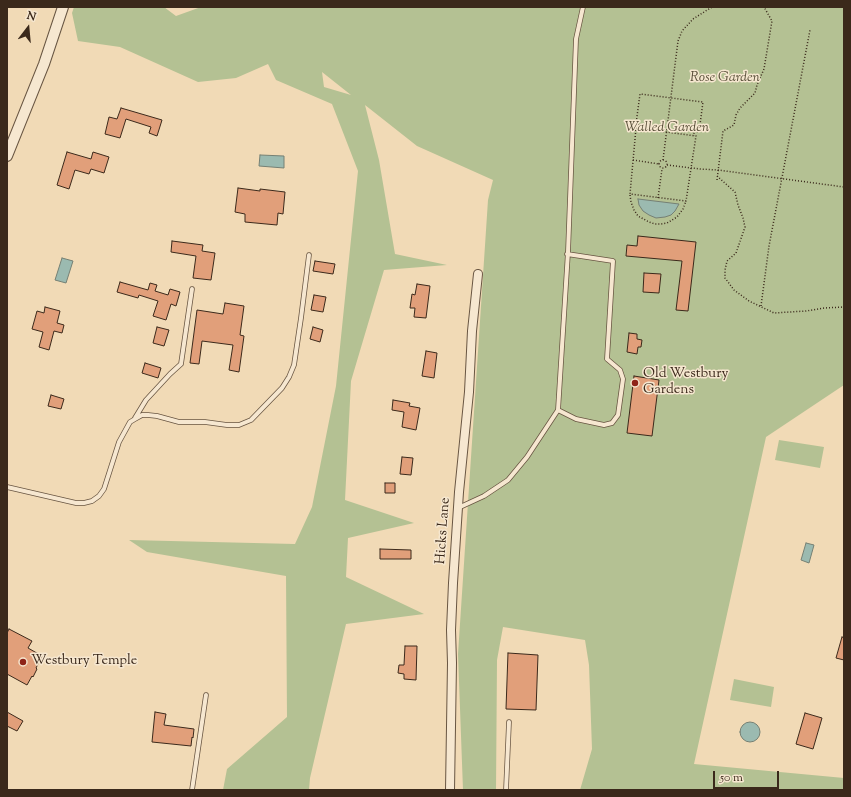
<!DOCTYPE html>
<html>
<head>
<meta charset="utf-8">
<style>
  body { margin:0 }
  #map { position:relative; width:851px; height:797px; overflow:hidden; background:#f1dab6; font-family:"Sorts Mill Goudy",serif }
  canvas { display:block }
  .frame { position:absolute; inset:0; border:8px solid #3b291b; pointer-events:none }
  .north { position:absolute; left:8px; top:8px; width:40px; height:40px; -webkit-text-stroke:3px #f6e7d0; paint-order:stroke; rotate:16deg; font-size:11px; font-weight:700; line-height:16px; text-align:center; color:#3b291b }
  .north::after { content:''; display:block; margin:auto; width:14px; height:18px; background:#3b291b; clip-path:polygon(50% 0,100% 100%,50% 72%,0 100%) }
  .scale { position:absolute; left:713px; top:771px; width:66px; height:18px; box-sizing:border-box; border:2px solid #3b291b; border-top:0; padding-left:5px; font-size:12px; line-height:14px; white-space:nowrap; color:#3b291b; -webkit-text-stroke:3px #f6e7d0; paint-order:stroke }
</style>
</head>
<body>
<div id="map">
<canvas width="851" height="797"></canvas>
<div class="frame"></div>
<div class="north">N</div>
<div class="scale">50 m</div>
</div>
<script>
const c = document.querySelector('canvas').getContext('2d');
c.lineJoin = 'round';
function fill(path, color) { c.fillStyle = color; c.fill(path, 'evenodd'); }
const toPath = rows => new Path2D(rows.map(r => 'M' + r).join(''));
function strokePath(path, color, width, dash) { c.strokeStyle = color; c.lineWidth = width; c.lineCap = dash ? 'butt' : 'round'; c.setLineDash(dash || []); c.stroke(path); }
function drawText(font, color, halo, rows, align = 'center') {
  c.font = font + ' "Sorts Mill Goudy",serif'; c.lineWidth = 3; c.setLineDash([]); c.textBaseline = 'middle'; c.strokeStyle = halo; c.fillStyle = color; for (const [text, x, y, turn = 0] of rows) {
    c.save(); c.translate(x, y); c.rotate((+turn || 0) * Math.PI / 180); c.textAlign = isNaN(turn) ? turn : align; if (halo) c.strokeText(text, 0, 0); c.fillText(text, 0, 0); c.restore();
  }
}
fill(toPath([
  [74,7,164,7,176,16,201,7,844,7,844,385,766,437,694,764,844,778,844,790,580,790,592,749,589,665,585,640,503,627,497,660,496,790,463,790,458,654,488,200,493,180,417,146,365,105,379,160,395,254,447,265,384,270,351,381,345,500,414,523,348,538,346,577,424,614,346,624,310,778,309,790,223,790,227,769,287,717,286,576,147,552,129,540,295,544,312,507,336,386,358,171,332,104,276,80,268,64,236,78,198,82,120,47,78,41,72,13],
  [322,72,351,95,324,87],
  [779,440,824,447,820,468,775,460],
  [734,679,774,687,771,707,730,700]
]), '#b4c193');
const water = toPath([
  [260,155,284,156,284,168,259,166,260,155],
  [638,199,679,204,675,211,671,215,665,217,656,218,649,215,643,211,639,205,638,199],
  [62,258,73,261,66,283,55,280,62,258],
  [806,543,814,545,809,563,801,560,806,543],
  '740 732a10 10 0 1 1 20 0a10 10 0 1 1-20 0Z'
]);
fill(water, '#9bbab0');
strokePath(water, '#758074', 1);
const building = toPath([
  [121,108,162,120,157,136,149,133,151,127,126,119,120,138,105,134,109,117,117,119,121,108],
  [67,152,91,159,93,152,109,157,104,173,91,169,89,174,75,170,69,189,57,185,67,152],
  [238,188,260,191,260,189,285,192,283,214,278,213,277,225,245,222,245,214,235,212,238,188],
  [638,236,696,242,688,311,676,310,682,261,626,256,627,245,637,246,638,236],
  [172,241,203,245,202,251,215,253,211,280,193,278,196,256,171,252,172,241],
  [315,261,335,264,333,274,313,271,315,261],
  [644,273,661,274,659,293,643,292,644,273],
  [120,282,148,290,150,283,157,285,155,291,168,295,170,289,180,292,176,306,171,304,166,320,153,316,158,301,139,295,138,298,117,292,120,282],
  [417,284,430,286,426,318,414,317,415,308,410,308,412,294,415,295,417,284],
  [314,295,326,297,323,312,311,310,314,295],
  [225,303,244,306,240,335,244,336,239,372,229,370,233,345,202,341,199,364,190,363,197,310,223,314,225,303],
  [45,307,60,311,57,323,64,325,62,333,54,331,49,350,39,347,43,332,32,329,37,311,44,313,45,307],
  [157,327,169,330,164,346,153,343,157,327],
  [313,327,323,330,320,342,310,339,313,327],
  [629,333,637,334,637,339,642,340,641,347,638,347,637,354,627,352,629,333],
  [426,351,437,353,434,378,422,376,426,351],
  [145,363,161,368,158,378,142,373,145,363],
  [634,376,659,380,652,436,627,433,634,376],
  [51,395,64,399,61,409,48,406,51,395],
  [393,400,410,403,409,406,420,408,416,430,402,427,404,412,392,410,393,400],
  [402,457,413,458,411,475,400,474,402,457],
  [385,483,395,483,395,493,385,493,385,483],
  [380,549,411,550,411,559,380,559,380,549],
  [9,629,32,641,28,648,42,656,36,668,37,669,33,677,32,676,27,685,7,674,7,633,9,629],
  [842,637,844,638,844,660,836,658,842,637],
  [405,646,417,646,416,680,404,679,404,674,398,673,399,665,404,665,405,646],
  [508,653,538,655,536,710,506,709,508,653],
  [7,712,23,721,17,731,7,726,7,712],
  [155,712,166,714,164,725,194,729,193,738,192,737,191,746,152,742,155,712],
  [805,713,822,718,813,749,796,744,805,713]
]);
fill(building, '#e19f7a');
strokePath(building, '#3b291b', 1);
const service = toPath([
  [558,410,576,419,604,425,612,423,618,415,623,379,620,370,607,359,613,261,567,254],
  [135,418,146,400,170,374,181,364,192,289],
  [7,487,76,503,84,503,92,501,99,496,104,489,119,442,130,422,135,419,142,415,148,415,157,416,179,422,205,422,227,425,239,425,251,420,282,388,289,377,294,365,301,318,309,255],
  [458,508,484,496,508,480,527,457,558,410,568,252,576,39,583,7],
  [192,790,206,695],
  [506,790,509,722]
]);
const minor = toPath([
  [450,790,452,663,451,630,453,583,459,492,469,392,472,331,478,274]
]);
const tertiary = toPath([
  [7,156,44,64,63,7]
]);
strokePath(service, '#685542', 5.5);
strokePath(minor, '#685542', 10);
strokePath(tertiary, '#685542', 12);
strokePath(toPath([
  [636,128,696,136,686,201,630,194,636,128],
  [639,128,639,124,636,124,640,94,703,102,699,132,694,131,694,136],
  '659 164a4 4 0 1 1 8 0a4 4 0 1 1-8 0Z',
  [633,160,659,164],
  [663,160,678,41,682,31,693,19,712,7],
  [667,165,700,169,718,170,844,187],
  [717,176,735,192,738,205,743,218,745,227,736,253,727,261,725,270,725,278,734,290,749,301,774,313,806,311,824,308,844,307],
  [717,180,723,131,734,125,736,115,740,108,755,93,757,85,764,69,772,21,764,7],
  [630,195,631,202,634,210,638,216,649,222,655,224,661,224,667,223,677,217,683,209,686,201],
  [658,198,662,169],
  [761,306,769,246,810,30]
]), '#3b291b', 1.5, [1, 2]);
strokePath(service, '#f6e7d0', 4);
strokePath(minor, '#f6e7d0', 8);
strokePath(tertiary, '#f6e7d0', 10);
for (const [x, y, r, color] of [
  [635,383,4,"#8f2418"],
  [23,662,4,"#8f2418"]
]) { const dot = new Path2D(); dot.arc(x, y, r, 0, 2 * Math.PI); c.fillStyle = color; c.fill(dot); strokePath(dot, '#f6e7d0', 1.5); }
drawText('italic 14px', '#594f39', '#f6e7d0', [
  ["Rose Garden",725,79],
  ["Walled Garden",667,129]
]);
drawText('14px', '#3b291b', '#f6e7d0', [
  ["Old Westbury",643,375],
  ["Gardens",643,391],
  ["Westbury Temple",31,662]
], 'left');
drawText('14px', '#3b291b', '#f6e7d0', [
  ["Hicks Lane",444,531,-86]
]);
</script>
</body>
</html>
